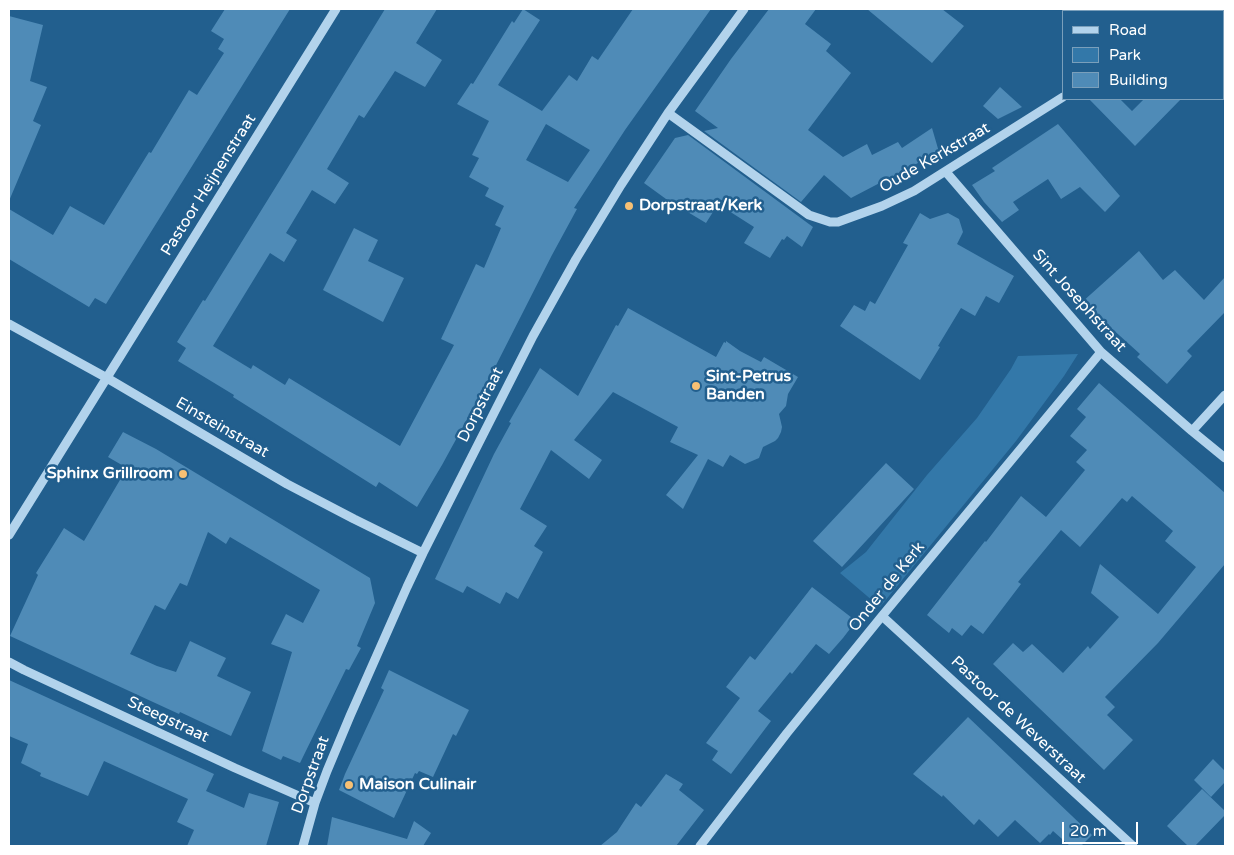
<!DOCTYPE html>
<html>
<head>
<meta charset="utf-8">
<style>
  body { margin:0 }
  #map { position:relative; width:1234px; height:855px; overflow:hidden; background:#225f8e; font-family:"Varela Round",sans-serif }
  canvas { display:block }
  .frame { position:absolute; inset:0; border:10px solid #fff; pointer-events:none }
  .legend { position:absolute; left:1062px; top:10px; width:162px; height:90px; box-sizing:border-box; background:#225f8e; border:1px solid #7a9fbb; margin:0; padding:6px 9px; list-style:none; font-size:15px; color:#fff }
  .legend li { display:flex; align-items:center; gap:10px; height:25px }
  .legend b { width:25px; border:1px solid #7a9fbb }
  .scale { position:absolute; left:1062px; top:822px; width:76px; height:22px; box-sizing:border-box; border:2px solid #fff; border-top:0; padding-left:6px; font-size:15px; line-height:18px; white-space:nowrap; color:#fff; -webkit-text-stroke:4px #225f8e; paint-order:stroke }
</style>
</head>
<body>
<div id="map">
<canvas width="1234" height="855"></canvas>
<div class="frame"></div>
<ul class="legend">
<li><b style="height:6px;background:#b2d3ec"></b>Road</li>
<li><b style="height:14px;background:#3378a9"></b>Park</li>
<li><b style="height:14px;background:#4f8bb7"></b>Building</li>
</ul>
<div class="scale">20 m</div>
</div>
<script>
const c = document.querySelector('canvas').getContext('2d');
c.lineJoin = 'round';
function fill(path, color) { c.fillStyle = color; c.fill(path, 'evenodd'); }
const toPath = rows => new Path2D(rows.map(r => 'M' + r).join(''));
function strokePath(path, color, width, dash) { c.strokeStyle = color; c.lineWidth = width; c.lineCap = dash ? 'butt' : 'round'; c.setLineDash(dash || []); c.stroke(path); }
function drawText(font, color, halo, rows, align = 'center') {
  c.font = font + ' "Varela Round",sans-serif'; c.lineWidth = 5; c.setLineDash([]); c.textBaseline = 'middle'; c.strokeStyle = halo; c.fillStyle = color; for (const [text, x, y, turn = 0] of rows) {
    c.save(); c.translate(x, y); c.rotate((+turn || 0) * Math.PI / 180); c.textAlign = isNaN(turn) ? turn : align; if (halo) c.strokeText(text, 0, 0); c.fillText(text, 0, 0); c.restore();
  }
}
fill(toPath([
  [1078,354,1064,376,1016,441,880,607,840,573,866,552,927,475,977,418,1011,369,1018,356]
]), '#3378a9');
fill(toPath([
  [225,9,290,9,106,304,95,298,89,307,9,259,9,209,53,235,70,206,104,225,149,152,151,153,189,90,197,95,224,53,218,49,224,39,211,31],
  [385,9,437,9,416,43,442,60,425,87,395,71,364,118,359,115,327,169,349,183,335,204,312,190,286,233,297,240,284,262,270,253,213,346,251,369,253,365,285,385,289,378,400,446,454,345,441,339,476,264,484,268,501,228,495,225,504,206,485,196,489,188,469,177,479,158,472,155,489,121,457,104,471,83,473,84,512,21,514,23,523,9,540,20,498,85,542,111,569,75,577,81,592,56,598,60,633,9,711,9,625,130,574,208,577,209,552,255,489,379,442,465,417,507,379,482,376,487,233,397,234,395,178,361,186,348,177,342,203,300,205,301,285,172],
  [546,124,590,150,568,182,526,160],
  [769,9,816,9,805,24,831,44,826,51,851,73,808,130,843,157,867,144,872,155,898,142,902,148,932,128,939,152,851,198,824,175,801,202,704,131,718,128,695,111,731,59],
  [867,9,942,9,964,26,932,63],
  [9,16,43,25,30,81,47,87,33,121,41,125,9,201],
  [1000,87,1022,107,998,119,983,106],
  [1089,99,1120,99,1132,111,1144,99,1181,99,1135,146],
  [1058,124,1120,196,1105,212,1080,187,1061,199,1048,179,1013,202,1019,210,1002,222,984,202,972,185,995,171,992,168],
  [688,135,813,227,802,247,787,236,784,240,782,239,770,258,744,243,754,227,718,204,706,223,666,199,644,183,675,138],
  [920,213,930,219,948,213,959,219,963,232,957,244,1014,276,999,303,986,296,975,316,961,308,938,346,940,347,920,380,840,326,854,305,865,311,870,301,875,304,908,245,903,243],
  [354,228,378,240,368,261,404,278,383,322,323,290],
  [1139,251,1163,280,1175,270,1204,300,1225,277,1225,312,1187,351,1192,356,1167,384,1137,357,1140,354,1099,317,1096,320,1081,303],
  [628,308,716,357,724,342,726,343,726,341,740,351,761,362,764,357,798,377,788,394,786,406,779,414,782,427,781,432,778,438,775,441,763,447,759,458,745,464,730,455,723,467,708,459,683,509,666,495,698,455,670,442,678,427,613,392,574,440,602,460,589,479,551,450,520,509,547,526,534,546,543,552,518,599,506,592,500,604,467,586,463,593,435,579,494,454,511,423,509,422,540,368,578,396,616,325,618,326],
  [1099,383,1225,493,1225,564,1158,643,1105,697,1115,707,1107,715,1133,740,1104,770,993,664,1013,643,1023,652,1032,644,1063,673,1088,646,1090,649,1119,617,1091,593,1100,564,1158,614,1196,567,1165,541,1173,531,1132,496,1127,502,1122,498,1080,547,1061,530,1018,582,1021,584,983,634,971,625,962,636,952,628,949,633,927,615,985,541,986,542,1021,496,1046,517,1085,470,1076,462,1087,450,1070,436,1086,417,1077,409],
  [123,432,156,449,370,578,375,603,357,646,361,648,349,670,346,669,300,763,283,756,281,760,262,751,292,652,271,644,286,614,303,623,320,590,230,537,226,544,208,532,187,586,180,583,165,610,155,605,130,654,157,666,176,672,190,641,226,658,217,676,251,692,231,736,180,712,179,714,10,636,38,575,36,573,64,528,84,541,127,468,108,457],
  [886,463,914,489,842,567,813,541],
  [812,587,856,621,843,638,829,654,816,644,792,674,790,672,758,711,771,721,731,774,712,760,718,751,706,743,740,698,726,687,750,656,755,660],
  [389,670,469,710,456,736,453,734,433,777,419,771,417,774,415,773,394,818,339,790,345,774,384,690,381,688],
  [9,680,214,774,206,791,244,808,249,793,279,802,266,846,187,846,194,830,177,822,188,799,104,761,88,796,40,776,41,773,21,763,28,744,9,736],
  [968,717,1092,835,1081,846,1070,846,1053,831,1050,835,1049,834,1040,843,1015,820,998,837,979,819,974,825,943,795,942,797,913,774],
  [1213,759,1225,771,1225,782,1211,797,1194,780],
  [666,774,683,784,679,790,704,810,676,846,600,846,617,832,636,803,641,807],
  [1202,789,1225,811,1225,815,1195,846,1188,846,1167,826],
  [332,817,407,839,414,821,431,833,423,846,327,846]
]), '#4f8bb7');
strokePath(toPath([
  [1162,11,1164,9],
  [668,113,809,215,830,222,838,222,882,206,914,191,1063,97],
  [946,172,1101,352,1192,431,1225,458],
  [9,324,107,378,287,484,354,519,423,553],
  [1192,431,1225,395],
  [9,535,336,9],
  [882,616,1133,846],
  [9,662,24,670,235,768,315,803],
  [303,846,315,803,327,771,350,716,407,587,423,553,533,336,576,259,621,185,668,113,744,9],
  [700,846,787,733,882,616,1101,352]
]), '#b2d3ec', 9);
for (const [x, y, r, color] of [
  [629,206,5,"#f7c074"],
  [696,386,5,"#f7c074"],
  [183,474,5,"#f7c074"],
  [349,785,5,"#f7c074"]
]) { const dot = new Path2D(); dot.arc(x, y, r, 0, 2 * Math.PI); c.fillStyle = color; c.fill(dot); strokePath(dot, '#225f8e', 2); }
drawText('16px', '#fff', '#225f8e', [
  ["Oude Kerkstraat",935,158,-30],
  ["Pastoor Heijnenstraat",209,185,-58],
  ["Sint Josephstraat",1079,301,48],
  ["Dorpstraat",481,405,-63],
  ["Einsteinstraat",222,428,30],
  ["Onder de Kerk",887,587,-51],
  ["Steegstraat",168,720,25],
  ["Pastoor de Weverstraat",1018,720,43],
  ["Dorpstraat",311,775,-70]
]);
drawText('bold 16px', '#fff', '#225f8e', [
  ["Dorpstraat/Kerk",639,206],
  ["Sint-Petrus",706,377],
  ["Banden",706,395],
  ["Sphinx Grillroom",173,474,"right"],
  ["Maison Culinair",359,785]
], 'left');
</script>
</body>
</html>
